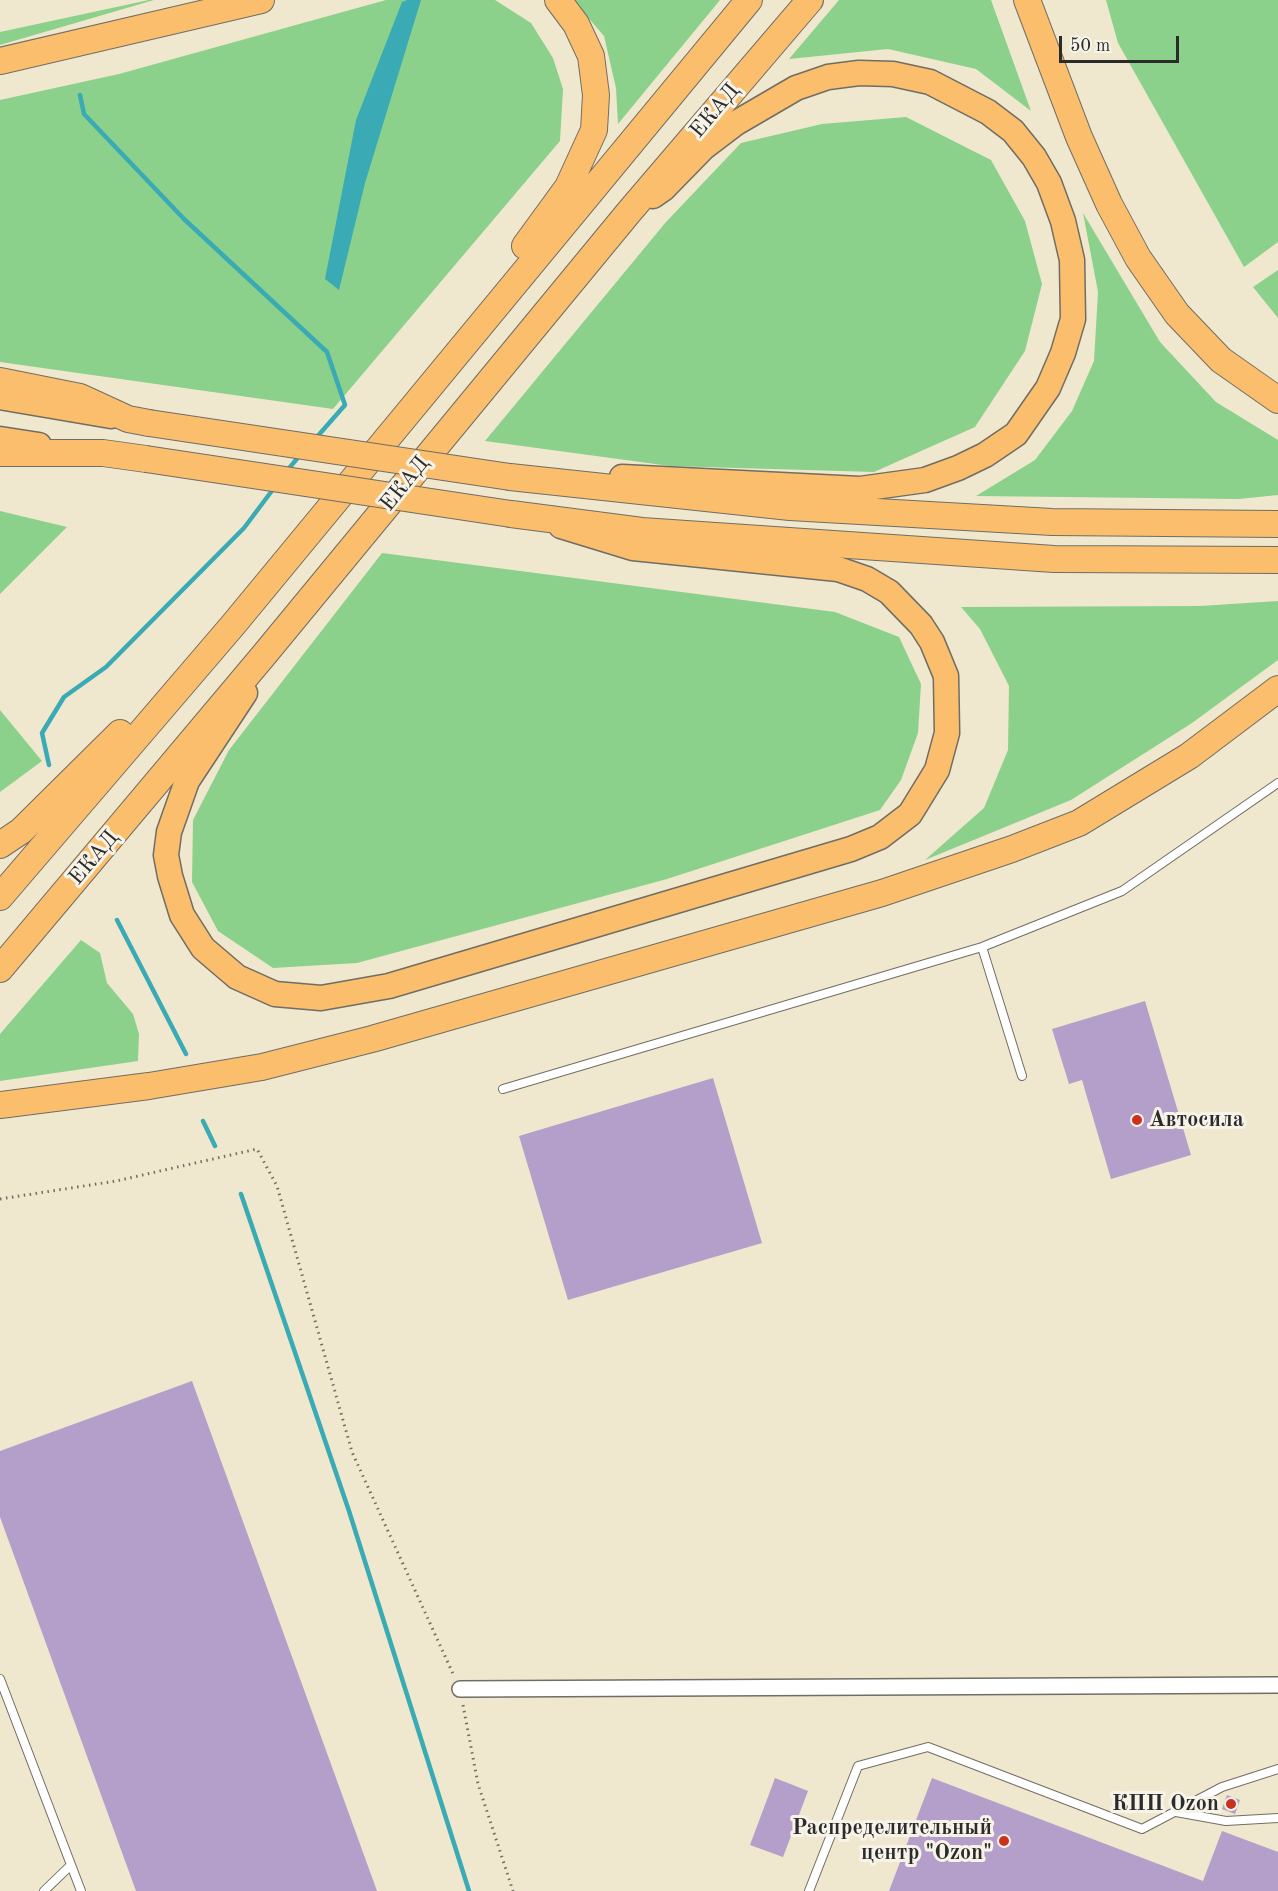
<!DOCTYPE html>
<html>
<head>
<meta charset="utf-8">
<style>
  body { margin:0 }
  #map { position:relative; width:1278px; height:1891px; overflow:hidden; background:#efe8ce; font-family:"Old Standard TT",serif }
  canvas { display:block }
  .scale { position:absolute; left:1059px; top:36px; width:120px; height:27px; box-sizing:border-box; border:3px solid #2b2b2b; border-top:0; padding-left:8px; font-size:18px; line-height:21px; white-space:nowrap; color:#2b2b2b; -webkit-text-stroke:4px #f7f3e8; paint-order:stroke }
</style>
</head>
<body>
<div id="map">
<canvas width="1278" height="1891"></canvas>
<div class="scale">50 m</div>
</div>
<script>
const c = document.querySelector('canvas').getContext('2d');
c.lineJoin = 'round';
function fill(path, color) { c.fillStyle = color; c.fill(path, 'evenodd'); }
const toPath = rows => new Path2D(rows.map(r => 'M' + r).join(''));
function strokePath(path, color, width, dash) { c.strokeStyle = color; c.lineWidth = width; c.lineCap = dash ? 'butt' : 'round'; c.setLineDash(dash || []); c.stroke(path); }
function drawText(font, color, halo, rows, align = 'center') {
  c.font = font + ' "Old Standard TT",serif'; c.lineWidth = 6; c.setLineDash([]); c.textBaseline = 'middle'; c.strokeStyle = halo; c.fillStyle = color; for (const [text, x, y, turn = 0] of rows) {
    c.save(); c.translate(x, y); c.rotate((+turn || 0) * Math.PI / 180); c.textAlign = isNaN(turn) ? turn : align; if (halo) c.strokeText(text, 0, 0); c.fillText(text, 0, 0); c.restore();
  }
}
fill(toPath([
  [149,0,154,0,0,45,0,32],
  [386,0,495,0,531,23,553,58,563,89,560,141,333,409,0,362,0,100,119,74],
  [573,0,720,0,618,124,616,88,604,36],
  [839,0,991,0,1031,111,976,69,888,49,789,59],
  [1106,0,1278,0,1278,242,1244,267,1118,43],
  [906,117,991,160,1025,221,1042,284,1025,351,975,427,874,472,670,466,485,441,666,222,741,143,822,124],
  [1083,213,1160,342,1216,402,1278,440,1278,495,1239,499,976,496,1035,460,1072,411,1094,361,1098,292],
  [1278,270,1278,318,1253,287],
  [0,511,67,527,0,594],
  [382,553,835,612,899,637,921,684,918,733,901,780,880,810,667,879,357,963,273,968,218,931,192,882,193,820,229,750],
  [1278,601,1278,660,1192,723,1071,800,925,860,984,808,1008,750,1009,686,980,629,961,607,1200,606],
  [0,710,42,761,0,792],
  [81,940,100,953,107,983,133,1014,139,1034,138,1061,0,1081,0,1034]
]), '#8bd18b');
fill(toPath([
  [407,0,421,0,365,183,339,290,325,279,356,120,402,2]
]), '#3aabb4');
strokePath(toPath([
  [80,95,84,114,184,219,327,352,345,405,316,438],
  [286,472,300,455],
  [49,765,42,733,64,697,106,667,244,528,274,488],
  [117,920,186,1054],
  [203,1121,215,1146],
  [241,1194,349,1511,469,1891]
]), '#3aabb4', 4.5);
fill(toPath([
  [1145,1001,1191,1155,1111,1179,1082,1080,1069,1084,1052,1029],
  [713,1078,762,1243,568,1300,519,1136],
  [192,1381,377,1891,136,1891,0,1517,0,1451],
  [775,1778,808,1791,783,1857,750,1845],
  [932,1778,1203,1881,1222,1831,1278,1852,1278,1891,889,1891],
  [1227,1795,1240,1800,1235,1814,1222,1809]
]), '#b39fc9');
const service = toPath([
  [982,947,1022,1076],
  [503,1089,982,947,1122,891,1278,783],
  [0,1679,81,1891],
  [1176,1812,1226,1821,1278,1818],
  [44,1891,71,1865],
  [809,1891,858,1766,928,1747,1142,1829,1222,1787,1278,1769]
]);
const minor = toPath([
  [460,1689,1278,1685]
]);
const primary = toPath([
  [0,397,111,416],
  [0,439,39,445],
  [622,477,860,489,925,480,958,468,985,455,1016,434,1048,388,1063,353,1073,319,1072,260,1063,221,1049,183,1034,157,1013,131,988,112,930,82,893,74,859,73,828,77,796,88,736,123,703,148,663,189,653,196],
  [245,693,187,781,169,832,166,855,170,876,182,915,203,948,237,977,275,994,321,998,389,986,851,849,880,837,910,814,937,770,947,733,946,676,932,642,921,625,889,592,867,579,838,569,633,548,561,526]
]);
const trunk = toPath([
  [1027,0,1079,137,1109,204,1138,258,1177,314,1221,360,1278,400],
  [0,61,261,0],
  [525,246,568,187,594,130,596,95,591,56,576,24,558,0],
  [0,381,80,397,128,419,149,423],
  [0,453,103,453,146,459],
  [510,477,790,507,1052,522,1278,524],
  [511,514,642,531,1054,559,1278,560],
  [0,845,21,831,120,733],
  [0,897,233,625,749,0],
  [0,969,264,655,629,212,810,0],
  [0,1105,149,1086,262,1067,372,1039,882,893,1012,849,1079,823,1189,756,1278,689]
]);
strokePath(service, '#706d64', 10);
strokePath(minor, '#706d64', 18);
strokePath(primary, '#706d64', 27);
strokePath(trunk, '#706d64', 28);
strokePath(toPath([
  [0,1199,116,1181,257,1149,277,1186,352,1452,454,1676],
  [463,1705,478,1784,513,1891]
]), '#706d64', 3, [1.5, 4.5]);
strokePath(service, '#fff', 8);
strokePath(minor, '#fff', 15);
strokePath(primary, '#fabe6d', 24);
strokePath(trunk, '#fabe6d', 26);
const trunkBridge = toPath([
  [149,423,510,477],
  [146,459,511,514]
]);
strokePath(trunkBridge, '#706d64', 28, []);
strokePath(trunkBridge, '#fabe6d', 26);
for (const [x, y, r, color] of [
  [1137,1120,6,"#c8321e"],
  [1231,1804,6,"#c8321e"],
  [1004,1841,6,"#c8321e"]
]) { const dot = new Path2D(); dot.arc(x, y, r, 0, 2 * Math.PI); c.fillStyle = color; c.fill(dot); strokePath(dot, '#f7f3e8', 2); }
drawText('22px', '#2b2b2b', '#f7f3e8', [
  ["ЕКАД",715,111,-50],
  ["ЕКАД",405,484,-51],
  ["ЕКАД",94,858,-50]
]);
drawText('bold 22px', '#2b2b2b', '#f7f3e8', [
  ["Автосила",1149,1120,"left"],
  ["КПП Ozon",1219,1804],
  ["Распределительный",992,1828],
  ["центр \"Ozon\"",992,1853]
], 'right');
</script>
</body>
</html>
